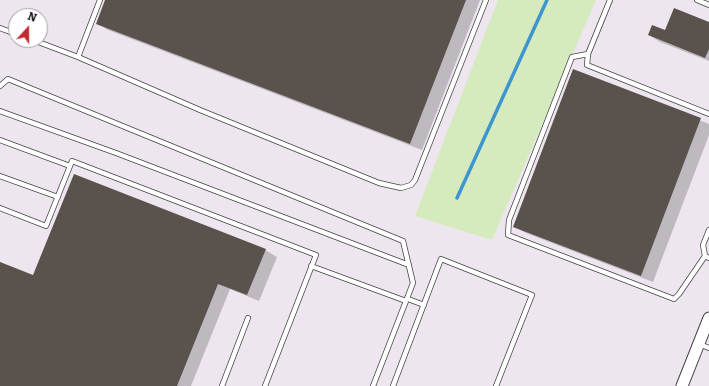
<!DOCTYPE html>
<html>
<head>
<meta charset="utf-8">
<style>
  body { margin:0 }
  #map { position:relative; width:709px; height:386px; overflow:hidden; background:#fffdf5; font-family:Bitter,serif }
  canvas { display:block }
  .north { position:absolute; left:8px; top:8px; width:40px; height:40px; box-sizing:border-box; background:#fff; border:1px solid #a0a0a0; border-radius:50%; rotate:21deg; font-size:11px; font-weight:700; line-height:16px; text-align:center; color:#111 }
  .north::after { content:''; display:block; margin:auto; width:14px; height:18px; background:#c4262e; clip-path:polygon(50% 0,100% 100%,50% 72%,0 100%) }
</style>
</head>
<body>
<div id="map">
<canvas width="709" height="386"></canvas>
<div class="north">N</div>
</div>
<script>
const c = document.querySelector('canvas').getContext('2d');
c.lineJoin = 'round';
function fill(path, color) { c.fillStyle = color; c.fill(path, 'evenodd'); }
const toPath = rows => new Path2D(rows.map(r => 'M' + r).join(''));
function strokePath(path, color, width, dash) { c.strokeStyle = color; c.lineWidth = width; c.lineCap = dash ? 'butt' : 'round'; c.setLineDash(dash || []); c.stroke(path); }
fill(toPath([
  [0,0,709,0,709,386,0,386],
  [16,16,40,16,40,40,16,40]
]), '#eee6ef');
fill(toPath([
  [498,0,596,0,492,240,415,216]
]), '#d5ebbd');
fill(toPath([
  [106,0,480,0,422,150,108,30,97,23],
  [709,23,709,61,660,42,649,35],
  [574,71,709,124,709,135,653,282,526,233,514,227],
  [265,250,277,257,259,301,230,289,191,386,0,386,0,263,34,277]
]), '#0003');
strokePath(toPath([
  [457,198,547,0]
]), '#3f96cf', 3.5);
fill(toPath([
  [105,0,466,0,410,144,96,24],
  [674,8,709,22,709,49,705,58,648,35,652,25,665,30],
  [573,69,701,118,641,276,513,227],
  [74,174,266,249,247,295,218,284,177,386,0,386,0,262,33,275]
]), '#5a524d');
const service = toPath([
  [610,0,588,54,587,65,709,114],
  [697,0,709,5],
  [0,28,16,34],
  [33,40,78,57,200,110,379,183,401,188,411,185,415,180,486,0],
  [588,54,572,57,509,220,508,235,674,299,679,294,705,256],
  [78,57,100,0],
  [0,86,8,79,403,241,413,283,373,386],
  [0,111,116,153,409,265],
  [0,140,70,166],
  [0,176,58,197],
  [0,208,46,226,72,161,316,255,265,386],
  [709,230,703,245,705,256,709,258],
  [311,266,406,301],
  [408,299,424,305],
  [699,344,709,348],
  [222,386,248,318],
  [393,386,441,259,532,295,496,386]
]);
const tertiary = toPath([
  [682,386,709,318]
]);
strokePath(service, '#444', 6);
strokePath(tertiary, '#444', 13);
strokePath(service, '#fff', 4.5);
strokePath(tertiary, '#fff', 11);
</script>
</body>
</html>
